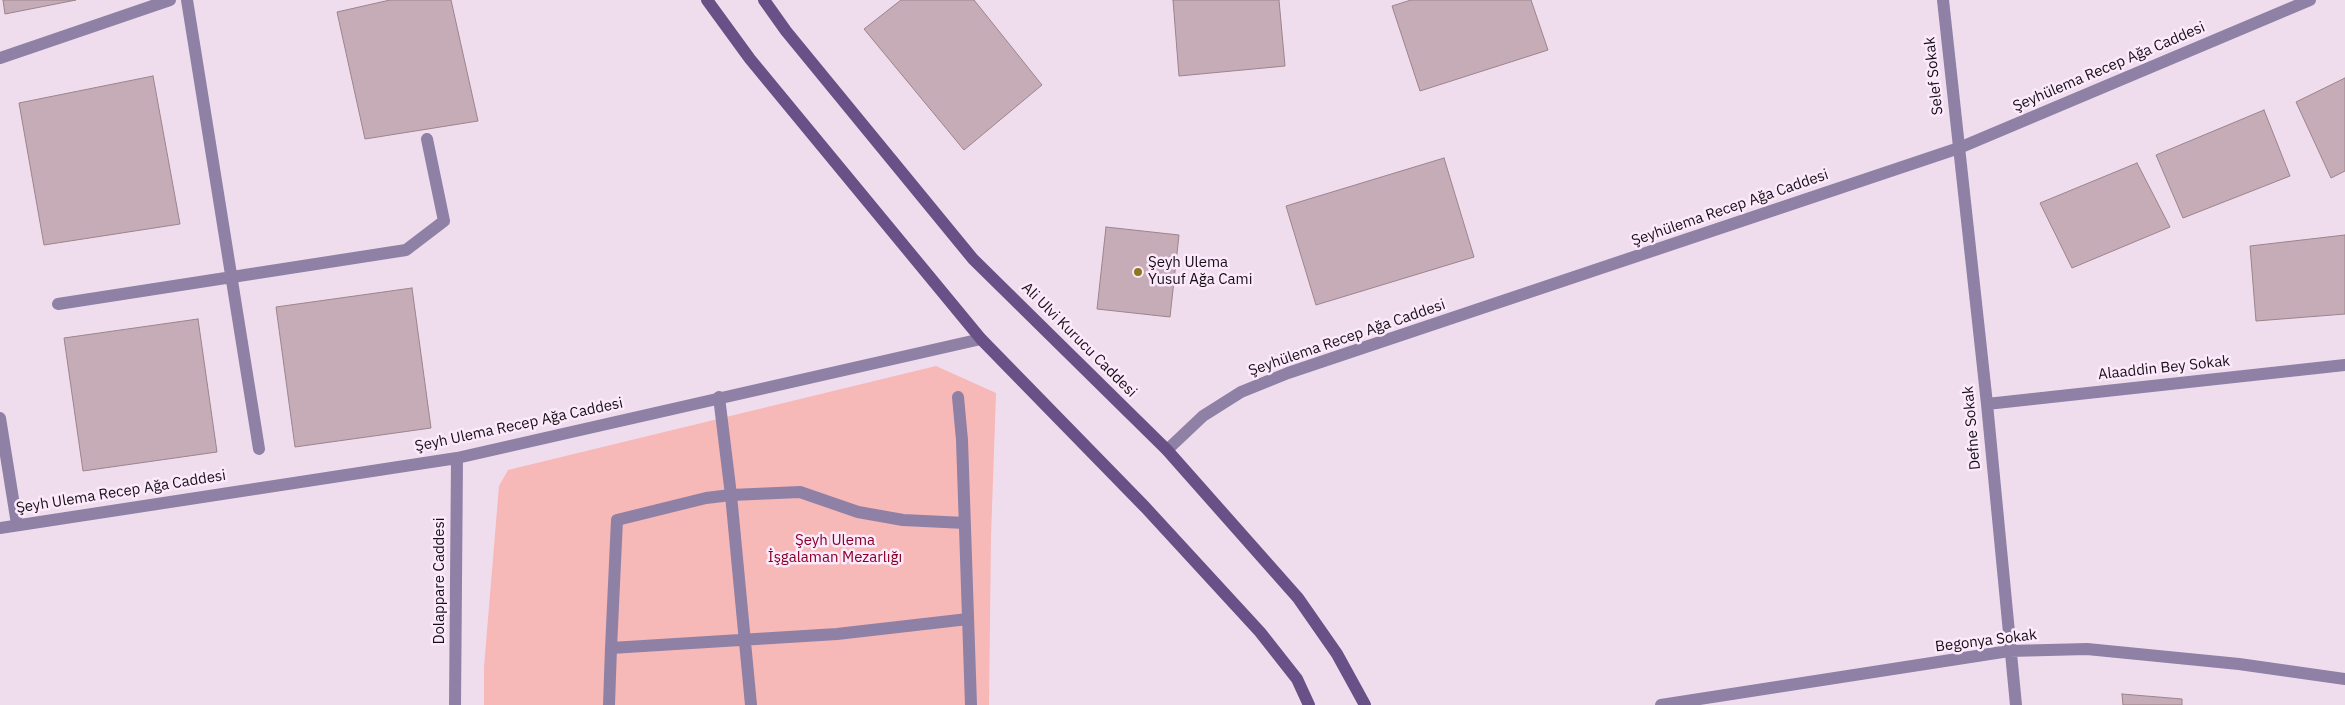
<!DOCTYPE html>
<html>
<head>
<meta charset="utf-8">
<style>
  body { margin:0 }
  canvas { display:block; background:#efdced }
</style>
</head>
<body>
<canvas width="2345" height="705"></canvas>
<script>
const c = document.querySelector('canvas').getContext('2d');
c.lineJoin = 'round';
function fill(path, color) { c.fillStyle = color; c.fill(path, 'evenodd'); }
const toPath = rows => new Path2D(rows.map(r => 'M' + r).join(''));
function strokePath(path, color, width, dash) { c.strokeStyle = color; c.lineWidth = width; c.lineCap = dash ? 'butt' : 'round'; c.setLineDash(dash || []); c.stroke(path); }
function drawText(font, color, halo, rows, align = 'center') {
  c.font = font + ' "IBM Plex Sans",sans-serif'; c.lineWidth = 5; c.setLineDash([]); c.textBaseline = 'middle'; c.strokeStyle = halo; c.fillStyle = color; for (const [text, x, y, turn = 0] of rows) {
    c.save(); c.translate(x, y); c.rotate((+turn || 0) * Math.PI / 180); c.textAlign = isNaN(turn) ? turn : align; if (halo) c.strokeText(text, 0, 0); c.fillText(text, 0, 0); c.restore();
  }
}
fill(toPath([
  [936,366,996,393,991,536,989,705,484,705,484,667,499,486,508,470]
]), '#f7b8b8');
const building = toPath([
  [3,0,76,0,5,14,3,0],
  [390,0,451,0,478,121,365,139,337,12,390,0],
  [901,0,974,0,1042,85,964,150,864,29,901,0],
  [1173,0,1279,0,1285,66,1179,76,1173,0],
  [1411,0,1531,0,1548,50,1420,91,1392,6,1411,0],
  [153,76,180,224,44,245,19,103,153,76],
  [2345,78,2345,171,2331,178,2296,102,2345,78],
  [2264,110,2290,176,2183,218,2156,155,2264,110],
  [1444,158,1474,257,1316,305,1286,206,1444,158],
  [2137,163,2170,227,2072,268,2040,203,2137,163],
  [1106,227,1179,235,1170,317,1097,309,1106,227],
  [2345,235,2345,314,2256,321,2250,246,2345,235],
  [412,288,431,428,295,447,276,307,412,288],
  [198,319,217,452,83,471,64,338,198,319],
  [2122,694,2182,699,2182,705,2123,705,2122,694]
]);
fill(building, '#c6acb6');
strokePath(building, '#9c848d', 1);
strokePath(toPath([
  [719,397,731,495,751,705],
  [958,397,962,440,971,705],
  [611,648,617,520,706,498,731,495,800,492,858,512,903,520,965,523],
  [609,705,611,648,837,634,968,619]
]), '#8f80a6', 12);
strokePath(toPath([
  [187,0,259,449],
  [1943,0,1987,404,2016,705],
  [0,58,170,0],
  [58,304,406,250,444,221,427,139],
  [1987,404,2345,365],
  [0,418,17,524],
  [1661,705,2009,651,2087,649,2239,664,2345,679]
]), '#8f80a6', 12);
strokePath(toPath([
  [1167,450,1203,416,1241,392,1288,373,1959,148,2310,0],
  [0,528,457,458,981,339],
  [455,705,457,458]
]), '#8f80a6', 12);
strokePath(toPath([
  [707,0,750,59,981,339,1145,507,1260,632,1297,679,1309,705],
  [764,0,786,31,973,259,1167,450,1298,598,1337,654,1365,705]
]), '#685187', 12);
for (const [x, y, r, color] of [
  [1138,272,5,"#8e781e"]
]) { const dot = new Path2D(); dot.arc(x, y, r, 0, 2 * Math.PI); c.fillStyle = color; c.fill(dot); strokePath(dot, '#fce9fb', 2); }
drawText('15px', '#161016', '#fce9fb', [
  ["Şeyhülema Recep Ağa Caddesi",2109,67,-23],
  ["Selef Sokak",1934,76,-96],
  ["Şeyhülema Recep Ağa Caddesi",1730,208,-19],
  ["Şeyhülema Recep Ağa Caddesi",1347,338,-19],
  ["Ali Ulvi Kurucu Caddesi",1079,340,45],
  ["Alaaddin Bey Sokak",2164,368,-6],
  ["Şeyh Ulema Recep Ağa Caddesi",519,425,-12],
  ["Defne Sokak",1972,428,-95],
  ["Şeyh Ulema Recep Ağa Caddesi",121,492,-9],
  ["Dolappare Caddesi",440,581,-90],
  ["Begonya Sokak",1986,641,-7]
]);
drawText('15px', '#161016', '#fce9fb', [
  ["Şeyh Ulema",1148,263],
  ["Yusuf Ağa Cami",1148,280]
], 'left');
drawText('15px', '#802', '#fce9fb', [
  ["Şeyh Ulema",835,541],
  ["İşgalaman Mezarlığı",835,558]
]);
</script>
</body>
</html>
